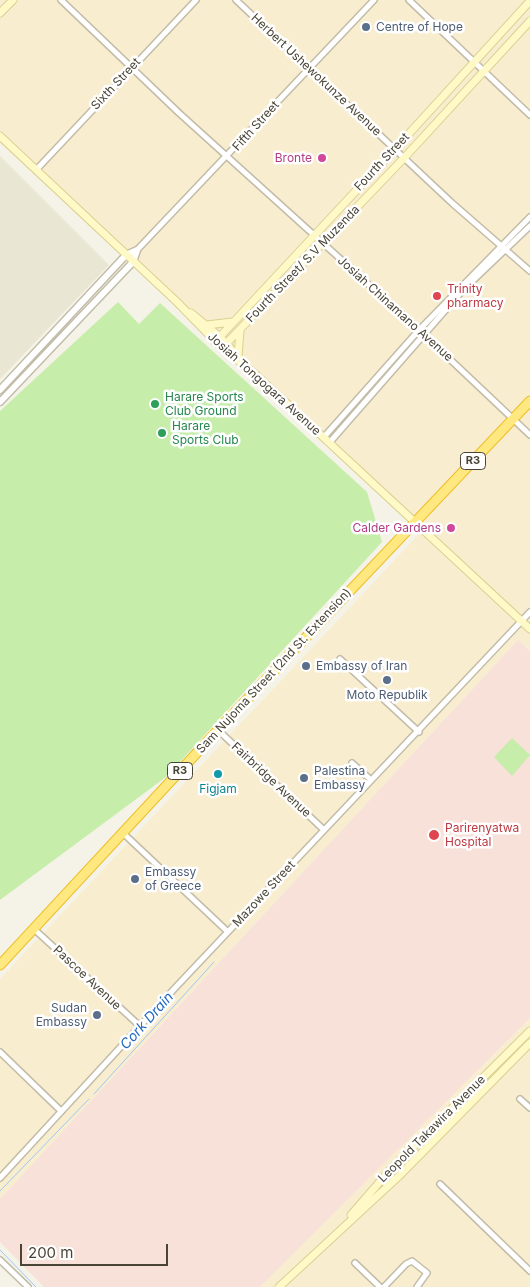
<!DOCTYPE html>
<html>
<head>
<meta charset="utf-8">
<style>
  body { margin:0 }
  #map { position:relative; width:530px; height:1287px; overflow:hidden; background:#f5f3e7; font-family:Inter,sans-serif }
  canvas { display:block }
  .scale { position:absolute; left:20px; top:1244px; width:148px; height:22px; box-sizing:border-box; border:2px solid #494435; border-top:0; padding-left:6px; font-size:15px; line-height:18px; white-space:nowrap; color:#494435; -webkit-text-stroke:4px #fff; paint-order:stroke }
</style>
</head>
<body>
<div id="map">
<canvas width="530" height="1287"></canvas>
<div class="scale">200 m</div>
</div>
<script>
const c = document.querySelector('canvas').getContext('2d');
c.lineJoin = 'round';
function fill(path, color) { c.fillStyle = color; c.fill(path, 'evenodd'); }
const toPath = rows => new Path2D(rows.map(r => 'M' + r).join(''));
function strokePath(path, color, width, dash) { c.strokeStyle = color; c.lineWidth = width; c.lineCap = dash ? 'butt' : 'round'; c.setLineDash(dash || []); c.stroke(path); }
function drawText(font, color, halo, rows, align = 'center') {
  c.font = font + ' Inter,sans-serif'; c.lineWidth = 5; c.setLineDash([]); c.textBaseline = 'middle'; c.strokeStyle = halo; c.fillStyle = color; for (const [text, x, y, turn = 0] of rows) {
    c.save(); c.translate(x, y); c.rotate((+turn || 0) * Math.PI / 180); c.textAlign = isNaN(turn) ? turn : align; if (halo) c.strokeText(text, 0, 0); c.fillText(text, 0, 0); c.restore();
  }
}
fill(toPath([
  [0,156,109,265,0,379]
]), '#eae6d4');
fill(toPath([
  [0,0,530,0,530,651,518,640,0,1199,0,979,420,533,0,143],
  [530,1018,530,1287,260,1287]
]), '#f9edd0');
fill(toPath([
  [518,640,530,651,530,1018,260,1287,44,1287,0,1242,0,1199]
]), '#f7e1d9');
fill(toPath([
  [118,302,139,324,160,303,367,492,382,542,166,777,0,900,0,411],
  [512,738,530,755,512,776,494,757]
]), '#c7edab');
strokePath(toPath([
  [94,1094,214,962],
  [0,1191,89,1099],
  [0,1250,36,1287]
]), '#9dc7f8', 1);
const minor = toPath([
  [61,0,179,113,419,330,530,435],
  [236,0,452,203,530,271],
  [409,0,530,115],
  [37,169,196,0],
  [137,250,374,0],
  [324,437,419,330,530,217],
  [330,442,463,290,530,226],
  [340,659,419,732],
  [218,730,324,830],
  [352,763,371,780],
  [123,833,228,932],
  [34,929,141,1027],
  [0,1052,61,1111],
  [520,1099,530,1108],
  [0,1178,175,988,530,612],
  [440,1184,530,1271],
  [0,1260,28,1287],
  [355,1263,380,1287],
  [384,1287,406,1264,412,1261,427,1273,417,1287]
]);
const tertiary = toPath([
  [0,390,126,255,137,250],
  [0,402,133,262,137,250]
]);
const secondary = toPath([
  [0,13,13,0],
  [0,136,177,302,222,348,254,373,530,629],
  [191,313,220,337,243,362],
  [207,325,232,322],
  [215,342,395,149,530,1],
  [222,348,404,158,530,21],
  [238,356,240,331],
  [351,1215,390,1170,530,1031],
  [279,1287,399,1176,530,1043]
]);
const trunk = toPath([
  [0,965,218,730,530,401]
]);
strokePath(minor, '#c2bca8', 8);
strokePath(tertiary, '#c2bca8', 9);
strokePath(secondary, '#d9d092', 9);
strokePath(trunk, '#edbe28', 11);
strokePath(minor, '#fff', 5);
strokePath(tertiary, '#fff', 6);
strokePath(secondary, '#fff9c7', 7);
strokePath(trunk, '#ffe87f', 9);
for (const [x, y, r, color] of [
  [366,27,5,"#5c6f8a"],
  [322,158,5,"#d1479c"],
  [437,296,5,"#e0444e"],
  [155,404,5,"#2e9e5b"],
  [162,433,5,"#2e9e5b"],
  [451,528,5,"#d1479c"],
  [306,666,5,"#5c6f8a"],
  [387,680,5,"#5c6f8a"],
  [218,774,5,"#0f9aa8"],
  [304,778,5,"#5c6f8a"],
  [434,835,6,"#e0444e"],
  [135,879,5,"#5c6f8a"],
  [97,1015,5,"#5c6f8a"]
]) { const dot = new Path2D(); dot.arc(x, y, r, 0, 2 * Math.PI); c.fillStyle = color; c.fill(dot); strokePath(dot, '#fff', 2); }
for (const [x, y, w] of [
  [473,461,25],
  [180,771,25]
]) { const box = new Path2D(); box.roundRect(x - w / 2, y - 8.5, w, 17, 4); c.fillStyle = '#fff'; c.fill(box); strokePath(box, '#494435', 1); }
drawText('bold 11px', '#494435', null, [
  ["R3",473,461],
  ["R3",180,771]
]);
drawText('12px', '#4e5e75', '#fff', [
  ["Centre of Hope",376,27],
  ["Embassy of Iran",316,666],
  ["Moto Republik",387,695,"center"],
  ["Palestina",314,771],
  ["Embassy",314,785],
  ["Embassy",145,872],
  ["of Greece",145,886],
  ["Sudan",87,1008,"right"],
  ["Embassy",87,1022,"right"]
], 'left');
drawText('12px', '#494435', '#fff', [
  ["Herbert Ushewokunze Avenue",316,75,43],
  ["Sixth Street",116,84,-47],
  ["Fifth Street",256,126,-48],
  ["Fourth Street",382,162,-47],
  ["Fourth Street/ S.V Muzenda",303,264,-46],
  ["Josiah Chinamano Avenue",395,309,42],
  ["Josiah Tongogara Avenue",264,384,42],
  ["Sam Nujoma Street (2nd St. Extension)",274,671,-47],
  ["Fairbridge Avenue",271,780,43],
  ["Mazowe Street",264,894,-47],
  ["Pascoe Avenue",87,978,43],
  ["Leopold Takawira Avenue",432,1129,-45]
]);
drawText('12px', '#b23c85', '#fff', [
  ["Bronte",312,158],
  ["Calder Gardens",441,528]
], 'right');
drawText('12px', '#be3a42', '#fff', [
  ["Trinity",447,289],
  ["pharmacy",447,303],
  ["Parirenyatwa",445,828],
  ["Hospital",445,842]
], 'left');
drawText('12px', '#27864d', '#fff', [
  ["Harare Sports",165,397],
  ["Club Ground",165,411],
  ["Harare",172,426],
  ["Sports Club",172,440]
], 'left');
drawText('12px', '#0d838f', '#fff', [
  ["Figjam",218,789]
]);
drawText('italic 14px', '#2269c0', '#fff', [
  ["Cork Drain",147,1021,-48]
]);
</script>
</body>
</html>
